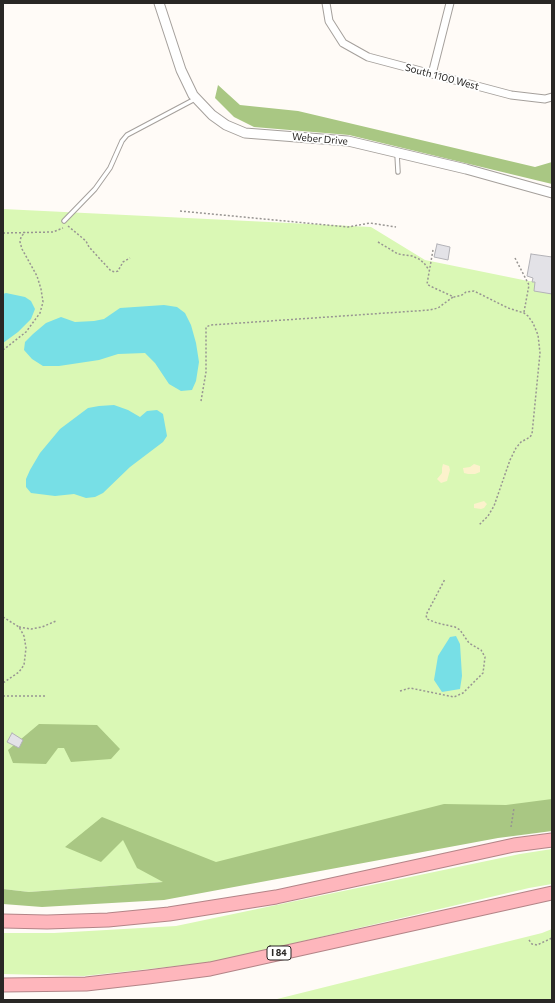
<!DOCTYPE html>
<html>
<head>
<meta charset="utf-8">
<style>
  body { margin:0 }
  #map { position:relative; width:555px; height:1003px; overflow:hidden; background:#fffbf7; font-family:Commissioner,sans-serif }
  canvas { display:block }
  .frame { position:absolute; inset:0; border:4px solid #292725; pointer-events:none }
</style>
</head>
<body>
<div id="map">
<canvas width="555" height="1003"></canvas>
<div class="frame"></div>
</div>
<script>
const c = document.querySelector('canvas').getContext('2d');
c.lineJoin = 'round';
function fill(path, color) { c.fillStyle = color; c.fill(path, 'evenodd'); }
const toPath = rows => new Path2D(rows.map(r => 'M' + r).join(''));
function strokePath(path, color, width, dash) { c.strokeStyle = color; c.lineWidth = width; c.lineCap = dash ? 'butt' : 'round'; c.setLineDash(dash || []); c.stroke(path); }
function drawText(font, color, halo, rows, align = 'center') {
  c.font = font + ' Commissioner,sans-serif'; c.lineWidth = 3.5; c.setLineDash([]); c.textBaseline = 'middle'; c.strokeStyle = halo; c.fillStyle = color; for (const [text, x, y, turn = 0] of rows) {
    c.save(); c.translate(x, y); c.rotate((+turn || 0) * Math.PI / 180); c.textAlign = isNaN(turn) ? turn : align; if (halo) c.strokeText(text, 0, 0); c.fillText(text, 0, 0); c.restore();
  }
}
fill(toPath([
  [3,209,371,227,425,260,528,281,552,283,552,815,164,882,29,892,3,889],
  [552,849,552,884,529,888,214,962,84,976,3,974,3,933,54,933,176,926,520,854],
  [552,929,552,1000,273,1000,542,933]
]), '#daf8b5');
fill(toPath([
  [218,85,240,105,298,111,535,167,552,162,552,184,349,135,254,127,234,117,215,98],
  [39,724,97,725,120,749,111,759,71,762,64,748,58,748,46,764,13,763,8,750],
  [552,799,552,831,498,838,164,900,42,907,3,904,3,889,29,892,163,882,137,868,123,840,101,862,65,847,102,817,216,862,444,804,506,805]
]), '#a9c783');
fill(toPath([
  [443,464,449,466,450,470,447,481,441,483,437,479,442,473,442,468],
  [474,464,480,466,480,472,475,474,468,474,464,473,463,468,470,467],
  [484,501,487,504,484,508,481,509,474,508,474,504]
]), '#fcf2cc');
fill(toPath([
  [6,293,25,297,31,301,35,309,31,319,18,332,3,343,3,294],
  [164,305,177,307,185,313,191,325,196,343,199,362,196,381,192,390,181,391,169,384,155,363,145,353,118,354,99,360,59,366,43,366,32,359,24,350,25,342,33,334,46,323,61,317,75,322,94,321,104,319,120,308],
  [114,405,128,410,140,417,147,411,157,410,163,414,167,436,163,442,130,467,103,493,95,497,86,498,74,494,55,496,31,493,26,487,26,479,30,470,40,453,60,429,88,408,99,406],
  [456,636,460,644,462,676,460,689,442,692,434,680,438,656,450,637]
]), '#77dfe6');
const building = toPath([
  [437,244,450,247,448,260,434,257,437,244],
  [531,254,552,257,552,294,534,291,535,282,532,282,533,278,527,276,531,254],
  [12,733,23,740,19,748,7,742,12,733]
]);
fill(building, '#e3e2e7');
strokePath(building, '#b3b2b7', 1);
const service = toPath([
  [397,154,398,172],
  [64,221,95,189,110,168,122,141,127,135,195,99]
]);
const minor = toPath([
  [326,3,329,21,343,43,368,57,511,95,545,99,552,97],
  [432,74,450,3]
]);
const tertiary = toPath([
  [159,3,181,70,193,95,212,115,226,125,245,133,348,141,466,169,552,193]
]);
const motorway = toPath([
  [3,921,47,922,108,920,169,914,276,897,514,845,552,840],
  [3,985,86,984,148,977,210,969,552,893]
]);
strokePath(service, '#a5a09c', 5.5);
strokePath(minor, '#a5a09c', 9);
strokePath(tertiary, '#a5a09c', 11);
strokePath(motorway, '#b38487', 15);
strokePath(toPath([
  [180,211,348,227,370,223,396,227],
  [68,226,86,241,89,247,111,271,115,272,118,271,123,262,130,258],
  [3,233,53,232,63,228],
  [378,242,398,254,412,256,419,259,424,263,429,270],
  [433,250,427,284,430,286,454,297,462,295,466,292,474,291,508,308,524,313,528,316,533,323,538,335,540,353,532,434,530,437,521,442,516,448,510,460,494,506,488,516,479,525],
  [515,258,529,285,524,312],
  [3,350,26,332,40,313,43,302,41,289,37,276,22,249,20,242,21,237,25,232],
  [201,401,206,372,206,327,211,325,430,310,438,308,453,297],
  [3,617,19,627,24,636,26,648,24,665,19,672,3,683],
  [19,627,31,629,42,627,56,621],
  [400,691,410,688,454,697,463,693,483,673,485,657,481,650,469,643,460,630,455,627,437,623,427,619,426,615,445,579],
  [3,696,45,696],
  [511,827,514,808],
  [529,940,532,944,537,945,552,938]
]), '#989592', 1.5, [2, 2]);
strokePath(service, '#fff', 3.5);
strokePath(minor, '#fff', 7);
strokePath(tertiary, '#fff', 9);
strokePath(motorway, '#feb6bc', 13);
for (const [x, y, w] of [
  [279,953,24]
]) { const box = new Path2D(); box.roundRect(x - w / 2, y - 7, w, 14, 3); c.fillStyle = '#fff'; c.fill(box); strokePath(box, '#292725', 1); }
drawText('bold 9px', '#292725', null, [
  ["I 84",279,953]
]);
drawText('10px', '#292725', '#fff', [
  ["South 1100 West",442,77,15],
  ["Weber Drive",320,139,5]
]);
</script>
</body>
</html>
